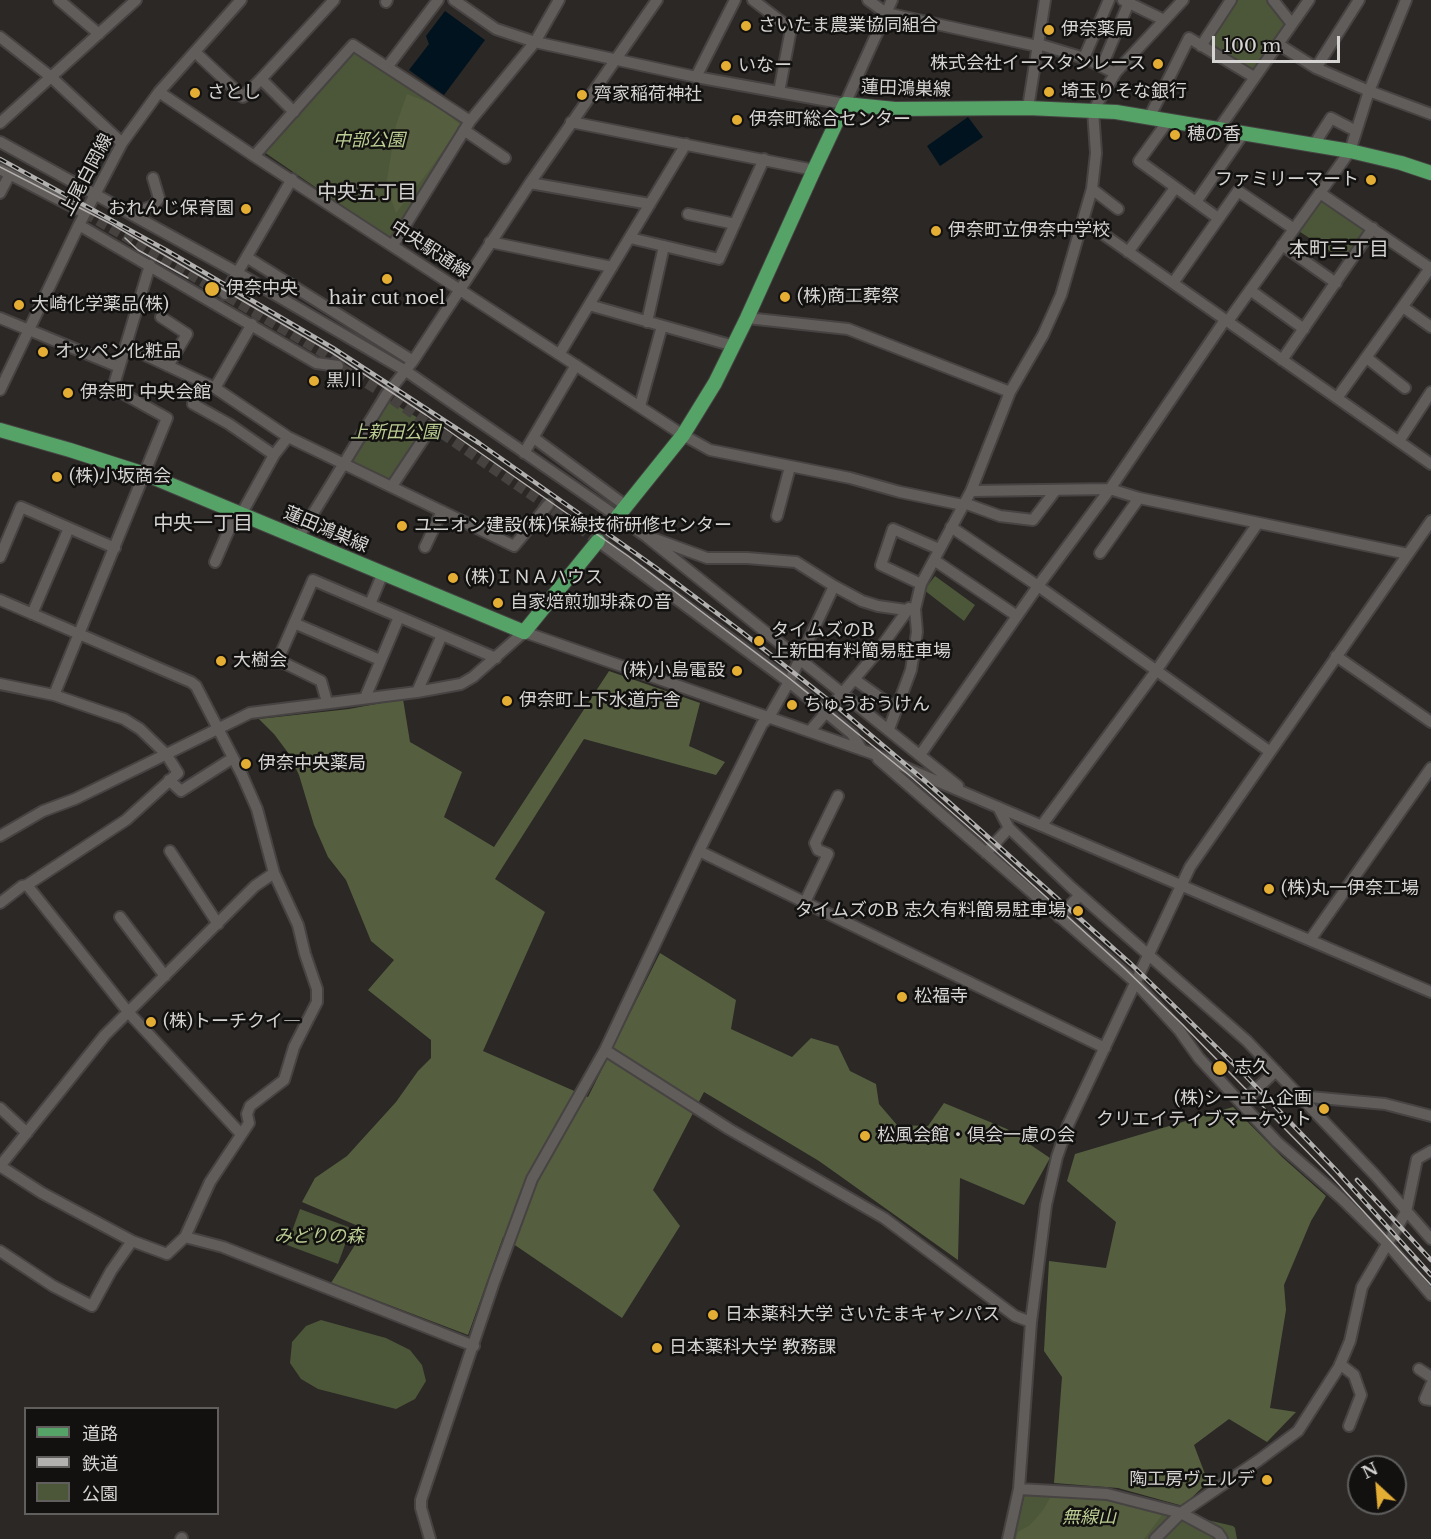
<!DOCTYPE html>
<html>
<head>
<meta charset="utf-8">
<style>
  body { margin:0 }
  #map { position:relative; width:1431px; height:1539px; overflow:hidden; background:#2b2826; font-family:"Libre Baskerville","Noto Sans JP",serif }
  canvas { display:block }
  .legend { position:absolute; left:24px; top:1407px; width:195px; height:108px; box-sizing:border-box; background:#121110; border:2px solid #605f5e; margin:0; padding:8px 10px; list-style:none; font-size:18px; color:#d6d4d3 }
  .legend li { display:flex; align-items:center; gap:12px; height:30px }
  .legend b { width:30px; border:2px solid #605f5e }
  .north { position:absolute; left:1347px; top:1455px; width:60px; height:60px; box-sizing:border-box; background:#121110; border:2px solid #605f5e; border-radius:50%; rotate:334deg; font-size:16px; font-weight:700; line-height:24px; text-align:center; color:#d6d4d3 }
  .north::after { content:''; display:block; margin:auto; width:21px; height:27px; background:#e4ae35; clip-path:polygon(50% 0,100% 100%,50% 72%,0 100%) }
  .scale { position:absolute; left:1212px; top:36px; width:128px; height:27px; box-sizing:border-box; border:3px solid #d6d4d3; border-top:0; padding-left:8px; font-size:18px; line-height:21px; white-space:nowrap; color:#d6d4d3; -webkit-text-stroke:4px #121110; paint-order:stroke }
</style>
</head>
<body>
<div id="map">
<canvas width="1431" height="1539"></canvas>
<ul class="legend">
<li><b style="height:8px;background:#56a368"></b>道路</li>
<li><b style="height:8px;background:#b3b1b0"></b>鉄道</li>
<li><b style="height:16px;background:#4c5638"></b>公園</li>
</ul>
<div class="north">N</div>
<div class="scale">100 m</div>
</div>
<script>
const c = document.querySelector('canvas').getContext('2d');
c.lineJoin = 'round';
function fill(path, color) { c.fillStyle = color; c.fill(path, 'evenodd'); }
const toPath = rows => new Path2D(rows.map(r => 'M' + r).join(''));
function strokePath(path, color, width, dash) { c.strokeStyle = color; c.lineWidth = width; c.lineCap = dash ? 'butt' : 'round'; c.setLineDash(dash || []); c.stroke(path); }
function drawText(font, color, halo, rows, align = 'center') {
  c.font = font + ' "Libre Baskerville","Noto Sans JP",serif'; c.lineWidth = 5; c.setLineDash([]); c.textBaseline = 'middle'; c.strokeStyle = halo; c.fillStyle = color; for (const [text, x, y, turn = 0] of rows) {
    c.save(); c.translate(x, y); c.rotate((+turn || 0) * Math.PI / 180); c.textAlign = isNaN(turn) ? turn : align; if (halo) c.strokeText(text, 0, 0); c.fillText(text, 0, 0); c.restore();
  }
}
fill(toPath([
  [1235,0,1268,0,1286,24,1253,72,1204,43],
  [354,48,464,121,391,239,264,152],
  [1325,200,1365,229,1366,234,1345,261,1297,230,1317,201],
  [388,400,428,424,391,482,351,461],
  [935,576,975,605,964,621,924,590],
  [300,1209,351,1228,338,1264,287,1245],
  [321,1320,386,1338,410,1350,422,1365,426,1381,415,1399,396,1409,318,1389,301,1379,290,1363,292,1342,306,1326],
  [1025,1493,1105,1496,1233,1526,1235,1528,1237,1539,1014,1539]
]), '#4c5638');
fill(toPath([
  [407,94,435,105,461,125,428,172,396,213,386,185,396,125],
  [609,671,700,703,689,746,725,762,716,775,584,739,495,879,545,912,483,1051,588,1097,660,953,736,1000,731,1029,792,1057,811,1038,838,1046,850,1071,876,1084,879,1104,897,1125,928,1126,944,1103,1007,1129,1050,1158,1024,1205,960,1178,958,1260,819,1161,704,1092,653,1190,680,1226,622,1318,503,1237,468,1335,331,1283,365,1229,302,1202,315,1178,347,1156,396,1102,418,1071,431,1058,431,1040,368,990,394,960,371,941,346,880,328,857,314,825,299,775,289,754,274,734,259,719,349,709,403,699,410,742,462,772,444,817,494,847],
  [1233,1107,1282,1157,1326,1196,1311,1221,1284,1285,1286,1310,1270,1408,1296,1412,1267,1442,1229,1419,1194,1445,1208,1482,1183,1506,1118,1488,1054,1483,1062,1377,1044,1351,1049,1261,1106,1268,1116,1222,1067,1181,1075,1154],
  [1105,1497,1162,1515,1144,1539,1016,1539,1018,1532,1030,1525,1043,1510,1050,1498]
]), '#555f3f');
fill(toPath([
  [445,11,485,40,444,95,409,70,429,44,426,36],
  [968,117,983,137,940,166,927,146]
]), '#00131f');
strokePath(toPath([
  [85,213,327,355,338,366,386,395,598,541]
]), '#454240', 10, [10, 5]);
strokePath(toPath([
  [598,541,618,516]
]), '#454240', 14, [14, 7]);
const minor = toPath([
  [59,0,99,34],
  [454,0,496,29,535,42,696,77,845,104,892,0],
  [753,0,791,29,779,92],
  [868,0,886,13,1037,46],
  [1123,0,1164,20],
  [1273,0,1292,24],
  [386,2,387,0],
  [0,37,51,77,122,143],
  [1038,44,1084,58,1115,73],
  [1278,44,1316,68,1369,91,1431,114],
  [1201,46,1231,0],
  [195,52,243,97,261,79],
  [1084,58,1109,0],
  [388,66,438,0],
  [1102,66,1130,0],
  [1316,68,1359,0],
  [696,77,735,0],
  [159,92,254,156,683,435,710,450,850,478,900,492,963,505],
  [1028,108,1045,0],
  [294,112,261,79,334,0],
  [1149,118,1189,38,1254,77],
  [1168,121,1139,161,1218,218],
  [571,122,814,170],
  [0,123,136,0],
  [464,130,505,158],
  [1218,130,1309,0],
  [0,142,238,273,406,371,647,537,958,786],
  [1313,146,1331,118,1356,131],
  [254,156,353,45,470,121],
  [0,169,85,213],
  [530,183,650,204],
  [1092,189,1118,209],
  [0,193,10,174],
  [1320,193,1430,268],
  [1196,202,1243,134],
  [145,209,153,206,159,198,153,178],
  [688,214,735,224],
  [1083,220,1431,464],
  [79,225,316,363,338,366],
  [630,238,719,259,764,159],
  [490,242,612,267],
  [393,245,470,121,535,42,559,0],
  [1282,245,1336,283],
  [1128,252,1175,188],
  [248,258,413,361],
  [1173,283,1238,191,1294,229],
  [1250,290,1304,329],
  [225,294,292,179],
  [589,305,734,346],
  [1403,307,1431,327],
  [161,317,187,334,168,366],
  [0,318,119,367],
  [747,318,848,329,1010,392],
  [1228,321,1350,151,1369,91,1406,0],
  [647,322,664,246],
  [126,346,215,388,288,437,514,546,548,505],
  [560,353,686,144],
  [1367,358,1405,388],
  [1282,360,1373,228],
  [202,382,193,404,229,424,274,455],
  [215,388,252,324],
  [0,390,79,225,122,143,159,92,241,0],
  [1337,398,1431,267],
  [640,406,662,326],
  [534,438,626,506],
  [1399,441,1431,392],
  [524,453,576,365],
  [392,486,432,426],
  [971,491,1110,489,1139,498,1408,554],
  [964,503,1000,516,1033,520,1055,491],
  [242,513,274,455,288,437],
  [777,516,790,467],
  [951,527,1038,586,1269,751],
  [298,538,386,395,413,361,530,183,657,0],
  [655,539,707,558,747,558,796,562,834,586,862,601,878,606,906,610,915,609],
  [598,541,789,682,852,734,862,750],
  [425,547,442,511],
  [1100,553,1139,498],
  [0,557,21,507,115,548],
  [934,560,1017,616],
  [215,562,237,511],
  [921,584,881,565,893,529,939,549],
  [0,600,191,682,196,686,242,775,257,809,274,873,298,925,305,954,317,989,317,1002,294,1047,284,1080,250,1106,247,1114,249,1123,210,1182,185,1237,167,1254,132,1241,42,1193,0,1166],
  [370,604,383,573],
  [32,614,69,528],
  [294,623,380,660],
  [1336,656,1431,722],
  [854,679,896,709],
  [0,684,54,695,124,719,140,729,166,754,178,773,126,820,27,885],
  [417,692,442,635],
  [54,695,167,418,113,388,150,265],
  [365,698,399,617],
  [327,702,321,681,278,660,313,580,496,658],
  [889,729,911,670,917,632,915,609,921,584,971,491,1010,392,1043,335,1061,295,1092,189,1096,153,1093,111,1116,72,1183,0],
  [810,731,879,650,909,608],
  [920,755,1038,586,1110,489,1225,320],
  [878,759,1135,982,1179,1030,1199,1058,1277,1142,1341,1198,1387,1243,1431,1295],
  [169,780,181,791,233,758],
  [998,807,1009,828,1071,887,1247,1041,1375,1175,1431,1239],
  [1042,825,1156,671,1258,523],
  [0,836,43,811,75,799,250,713,417,692,461,684,473,677,524,632,871,753,1431,992],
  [170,851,218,924],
  [699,851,1105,1048],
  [986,853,1009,828],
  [805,902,828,854,818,850,815,843,838,796],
  [0,903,22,886,27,885,129,1013,241,1134],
  [120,917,165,976],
  [1059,917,1080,895],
  [1310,940,1431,768],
  [605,1050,729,1129,884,1218,1015,1316,1031,1322],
  [1299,1096,1385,1104,1431,1116],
  [1241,1103,1276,1071],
  [0,1108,27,1133],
  [0,1166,105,1035,255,886,274,873],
  [185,1237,223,1247,474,1346],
  [0,1251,53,1286,92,1306,111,1271,132,1241],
  [1340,1364,1354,1375,1361,1395,1349,1426],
  [1419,1369,1431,1377],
  [1431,1385,1425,1399,1431,1400],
  [1019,1489,1107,1494,1181,1513,1218,1533,1222,1539],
  [181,1539,182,1538],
  [430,1539,421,1508,421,1500,494,1282,532,1179,605,1050,699,851,762,724,769,717,789,682,834,586],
  [1008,1539,1019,1489,1031,1322,1046,1205,1057,1157,1068,1125,1190,867,1431,521],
  [1155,1539,1181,1513,1259,1460,1298,1431,1339,1367,1350,1341,1362,1287,1406,1212,1417,1159,1431,1151]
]);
const major = toPath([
  [0,430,70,450,145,474,524,632,598,541],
  [618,516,683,435,715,383,747,318,814,170,845,104,895,109,1028,108,1116,112,1350,151,1401,163,1431,173]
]);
strokePath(minor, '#464342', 14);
strokePath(major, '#464342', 16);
strokePath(minor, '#615d5b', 10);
strokePath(major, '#56a368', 14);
strokePath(toPath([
  [0,167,113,225,332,353,426,415,628,556,789,678,909,775,979,836,1122,966,1183,1025,1332,1177,1431,1285],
  [125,238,138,250,188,278]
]), '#b3b1b0', 1.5);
const rail = toPath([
  [0,159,166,250,333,348,479,443,655,567,742,632,841,710,924,780,1131,964,1242,1072,1336,1170,1431,1275],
  [1357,1180,1431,1260]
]);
strokePath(rail, '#b3b1b0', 4.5);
strokePath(rail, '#121110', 2, [7]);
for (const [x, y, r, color] of [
  [746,26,6,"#e4ae35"],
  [1049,30,6,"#e4ae35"],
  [1158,64,6,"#e4ae35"],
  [726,66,6,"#e4ae35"],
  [1049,92,6,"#e4ae35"],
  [195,93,6,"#e4ae35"],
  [582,95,6,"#e4ae35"],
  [737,120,6,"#e4ae35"],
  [1175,135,6,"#e4ae35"],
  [1371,180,6,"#e4ae35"],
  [246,209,6,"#e4ae35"],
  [936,231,6,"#e4ae35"],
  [387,279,6,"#e4ae35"],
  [212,289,8,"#e4ae35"],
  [785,297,6,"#e4ae35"],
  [19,305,6,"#e4ae35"],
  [43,352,6,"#e4ae35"],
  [314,381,6,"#e4ae35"],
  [68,393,6,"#e4ae35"],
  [57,477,6,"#e4ae35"],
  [402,526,6,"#e4ae35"],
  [453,578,6,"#e4ae35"],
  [498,603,6,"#e4ae35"],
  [759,641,6,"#e4ae35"],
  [221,661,6,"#e4ae35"],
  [737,671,6,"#e4ae35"],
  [507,701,6,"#e4ae35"],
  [792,705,6,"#e4ae35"],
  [246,764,6,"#e4ae35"],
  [1269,889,6,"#e4ae35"],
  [1078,911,6,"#e4ae35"],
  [902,997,6,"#e4ae35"],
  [151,1022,6,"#e4ae35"],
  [1220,1068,8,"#e4ae35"],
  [1324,1109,6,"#e4ae35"],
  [865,1136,6,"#e4ae35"],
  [713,1315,6,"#e4ae35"],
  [657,1348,6,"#e4ae35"],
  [1267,1480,6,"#e4ae35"]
]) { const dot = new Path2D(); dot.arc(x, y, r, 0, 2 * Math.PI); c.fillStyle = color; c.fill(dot); strokePath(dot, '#121110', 2); }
drawText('18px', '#d6d4d3', '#121110', [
  ["さいたま農業協同組合",758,26],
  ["伊奈薬局",1061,30],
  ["株式会社イースタンレース",1146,64,"right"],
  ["いなー",738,66],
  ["埼玉りそな銀行",1061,92],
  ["さとし",207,93],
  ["齊家稲荷神社",594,95],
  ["伊奈町総合センター",749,120],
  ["穂の香",1187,135],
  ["ファミリーマート",1359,180,"right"],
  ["おれんじ保育園",234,209,"right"],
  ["伊奈町立伊奈中学校",948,231],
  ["伊奈中央",226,289],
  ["(株)商工葬祭",797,297],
  ["hair cut noel",387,299,"center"],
  ["大崎化学薬品(株)",31,305],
  ["オッペン化粧品",55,352],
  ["黒川",326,381],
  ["伊奈町 中央会館",80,393],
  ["(株)小坂商会",69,477],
  ["ユニオン建設(株)保線技術研修センター",414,526],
  ["(株)ＩＮＡハウス",465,578],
  ["自家焙煎珈琲森の音",510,603],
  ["タイムズのB",771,631],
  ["上新田有料簡易駐車場",771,652],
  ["大樹会",233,661],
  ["(株)小島電設",725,671,"right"],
  ["伊奈町上下水道庁舎",519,701],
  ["ちゅうおうけん",804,705],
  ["伊奈中央薬局",258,764],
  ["(株)丸一伊奈工場",1281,889],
  ["タイムズのB 志久有料簡易駐車場",1066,911,"right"],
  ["松福寺",914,997],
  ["(株)トーチクイ―",163,1022],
  ["志久",1234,1068],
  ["(株)シーエム企画",1312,1099,"right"],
  ["クリエイティブマーケット",1312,1120,"right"],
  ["松風会館・倶会一慮の会",877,1136],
  ["日本薬科大学 さいたまキャンパス",725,1315],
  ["日本薬科大学 教務課",669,1348],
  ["陶工房ヴェルデ",1255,1480,"right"]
], 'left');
drawText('18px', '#d6d4d3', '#121110', [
  ["蓮田鴻巣線",906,89,2],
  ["上尾白岡線",87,175,-62],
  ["中央駅通線",430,250,33],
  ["蓮田鴻巣線",326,530,23]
]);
drawText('italic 18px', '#bbcd93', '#121110', [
  ["中部公園",369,141],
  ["上新田公園",395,433],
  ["みどりの森",319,1237],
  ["無線山",1089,1518]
]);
drawText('20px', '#d6d4d3', '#121110', [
  ["中央五丁目",367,193],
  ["本町三丁目",1339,250],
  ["中央一丁目",203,524]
]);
</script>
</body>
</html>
